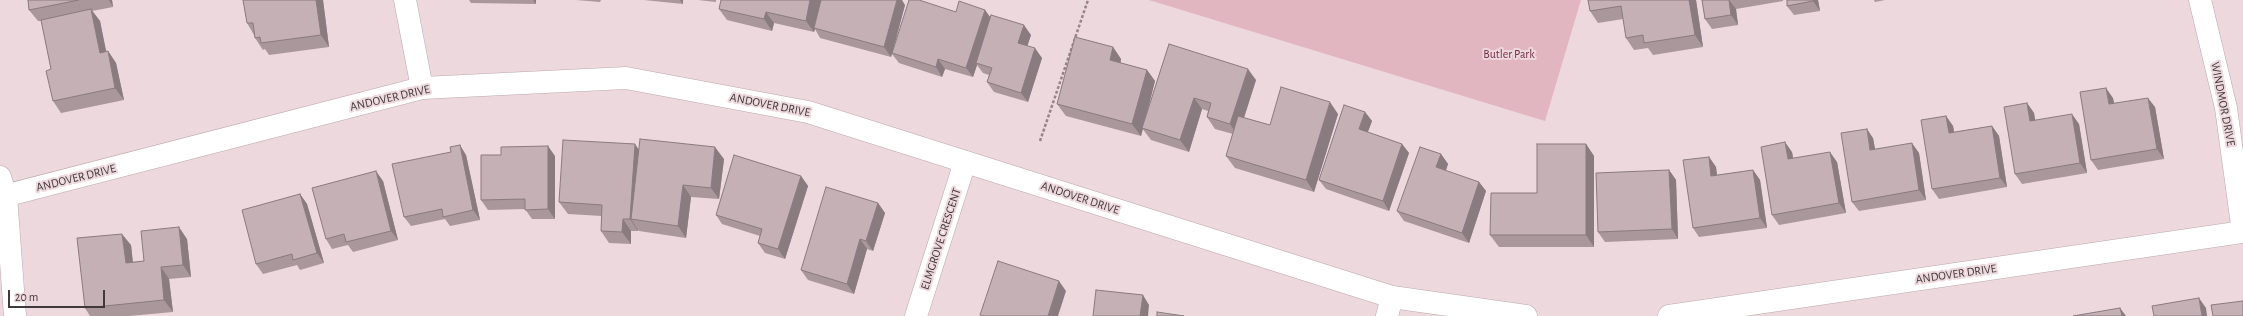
<!DOCTYPE html>
<html>
<head>
<meta charset="utf-8">
<style>
  body { margin:0 }
  #map { position:relative; width:2243px; height:316px; overflow:hidden; background:#edd8dd; font-family:"Alegreya Sans",sans-serif }
  canvas { display:block }
  .scale { position:absolute; left:8px; top:290px; width:97px; height:18px; box-sizing:border-box; border:2px solid #40383a; border-top:0; padding-left:5px; font-size:12px; line-height:14px; white-space:nowrap; color:#40383a; -webkit-text-stroke:3px #edd8dd; paint-order:stroke }
</style>
</head>
<body>
<div id="map">
<canvas width="2243" height="316"></canvas>
<div class="scale">20 m</div>
</div>
<script>
const c = document.querySelector('canvas').getContext('2d');
c.lineJoin = 'round';
function fill(path, color) { c.fillStyle = color; c.fill(path, 'evenodd'); }
const toPath = rows => new Path2D(rows.map(r => 'M' + r).join(''));
function strokePath(path, color, width, dash) { c.strokeStyle = color; c.lineWidth = width; c.lineCap = dash ? 'butt' : 'round'; c.setLineDash(dash || []); c.stroke(path); }
function drawText(font, color, halo, rows, align = 'center') {
  c.font = font + ' "Alegreya Sans",sans-serif'; c.lineWidth = 4; c.setLineDash([]); c.textBaseline = 'middle'; c.strokeStyle = halo; c.fillStyle = color; for (const [text, x, y, turn = 0] of rows) {
    c.save(); c.translate(x, y); c.rotate((+turn || 0) * Math.PI / 180); c.textAlign = isNaN(turn) ? turn : align; if (halo) c.strokeText(text, 0, 0); c.fillText(text, 0, 0); c.restore();
  }
}
fill(toPath([
  [1149,0,1581,0,1545,121]
]), '#e2b6c1');
const street = toPath([
  [405,0,422,88],
  [2200,0,2226,108,2243,232],
  [916,316,965,162],
  [1387,316,1392,297]
]);
const secondary = toPath([
  [0,177,6,196,15,316],
  [0,197,422,88,626,78,808,112,1392,297,1526,316],
  [1669,316,2243,232]
]);
strokePath(street, '#bba8ac', 23);
strokePath(secondary, '#bba8ac', 23);
strokePath(toPath([
  [1040,141,1088,0]
]), '#948589', 2.5, [3, 2]);
strokePath(street, '#fff', 22);
strokePath(secondary, '#fff', 22);
fill(toPath([
  [28,0,112,0,113,7,92,11,100,21,106,52,108,51,116,63,124,100,61,113,53,101,51,69,41,21,38,21,29,10],
  [323,0,329,47,269,55,265,49,263,50,255,38,254,35,247,23],
  [469,0,536,0,536,4,471,3],
  [576,0,601,0,600,2],
  [644,0,683,0,683,4],
  [698,0,716,0,716,2],
  [1588,0,1696,0,1703,47,1653,55,1648,48,1634,50,1626,38,1623,19,1598,23,1590,11],
  [1702,0,1783,0,1783,1,1736,9,1738,25,1712,29,1705,19],
  [1787,0,1818,0,1820,11,1794,15,1787,6],
  [1874,0,1885,0,1875,2],
  [905,5,894,47,956,12,985,10,990,17,1031,35,1027,46,1042,58,1028,102,994,92,987,82,989,75,983,73,977,65,973,77,945,69,942,77,899,63,892,54,891,57,820,38,815,29,814,32,774,23,772,31,727,20,719,9],
  [1169,44,1256,80,1244,118,1270,125,1338,114,1314,192,1235,168,1226,156,1233,134,1215,129,1207,117,1208,111,1202,109,1189,152,1151,140,1142,128],
  [1113,47,1121,59,1121,63,1147,70,1155,81,1141,136,1066,116,1057,104],
  [2113,98,2114,103,2155,107,2164,159,2098,170,2091,160],
  [2027,103,2034,113,2035,120,2079,124,2087,173,2022,184,2015,174],
  [1365,112,1372,121,1368,132,1402,144,1409,153,1389,211,1326,189,1319,180],
  [1946,116,1953,126,1954,132,1992,126,1999,136,2007,187,1939,199,1932,189],
  [1873,138,1875,149,1919,153,1926,200,1859,211,1852,202],
  [1586,144,1594,156,1594,247,1499,247,1490,235,1537,193],
  [638,149,724,159,719,199,691,197,686,238,639,231,638,230,638,231,631,231,631,244,609,243,601,231,602,216,568,214,559,202],
  [1792,152,1793,158,1837,162,1846,213,1779,225,1772,215],
  [1441,154,1448,164,1446,171,1479,182,1486,191,1469,243,1404,221,1397,211],
  [466,155,480,220,450,226,445,219,411,226,404,217],
  [555,156,555,219,532,219,525,209,488,210,481,200],
  [1709,157,1716,167,1717,175,1753,170,1760,180,1767,228,1699,237,1693,228],
  [1669,170,1676,180,1678,239,1605,242,1598,232],
  [801,176,808,186,785,259,765,253,758,243,760,236,722,224,716,215],
  [383,181,398,240,353,252,348,245,332,249,326,239],
  [300,194,307,204,324,263,300,270,297,265,263,274,256,264],
  [878,203,885,213,873,251,867,249,854,294,808,280,801,270],
  [187,239,191,277,169,279,173,312,129,316,90,316,85,308,131,245,133,262,144,261]
]), '#a9979c');
fill(toPath([
  [109,0,112,0,113,7],
  [316,0,323,0,329,47,321,35],
  [533,0,536,0,536,4],
  [680,0,683,0,683,4],
  [810,0,821,0,814,28,815,29,814,32,806,21],
  [897,0,902,0,905,5,891,57,884,47],
  [1689,0,1696,0,1703,47,1695,35],
  [1729,0,1736,9,1738,25,1731,15],
  [1813,0,1818,0,1820,11,1813,1],
  [91,9,100,21,109,65,100,53],
  [985,10,992,20,976,63,977,65,973,77,966,68],
  [766,12,774,23,772,31,764,19],
  [1024,25,1031,35,1025,53,1018,43],
  [1113,47,1121,59,1118,72,1110,60],
  [1035,48,1042,58,1028,102,1021,93],
  [108,51,116,63,124,100,115,88],
  [938,59,945,69,942,77,936,67],
  [1248,69,1256,80,1238,136,1230,124],
  [1147,70,1155,81,1141,136,1132,124],
  [2106,88,2113,98,2116,114,2109,104],
  [1194,98,1202,109,1189,152,1180,140],
  [2148,98,2155,107,2164,159,2157,149],
  [1330,102,1338,114,1314,192,1306,180],
  [2027,103,2034,113,2037,131,2030,121],
  [1365,112,1372,121,1365,139,1359,129],
  [2072,114,2079,124,2087,173,2080,163],
  [1946,116,1953,126,1956,143,1949,133],
  [1992,126,1999,136,2007,187,2000,178],
  [1867,129,1873,138,1877,160,1870,150],
  [1785,142,1792,152,1795,169,1788,159],
  [1912,143,1919,153,1926,200,1919,190],
  [635,144,643,156,631,219,638,230,638,231,630,219],
  [1402,144,1409,153,1389,211,1383,201],
  [1586,144,1594,156,1594,247,1586,235],
  [460,145,466,155,480,220,473,210],
  [548,146,555,156,555,219,548,209],
  [715,147,724,159,719,199,711,188],
  [1830,152,1837,162,1846,213,1839,203],
  [1441,154,1448,164,1443,177,1436,167],
  [1709,157,1716,167,1718,186,1711,176],
  [1669,170,1676,180,1678,239,1672,229],
  [1753,170,1760,180,1767,228,1760,218],
  [376,171,383,181,398,240,391,231],
  [801,176,808,186,785,259,778,249],
  [1479,182,1486,191,1469,243,1462,233],
  [683,185,691,197,686,238,678,226],
  [300,194,307,204,324,263,317,253],
  [878,203,885,213,873,251,866,241],
  [623,219,631,231,631,244,622,232],
  [179,227,187,239,191,277,183,265],
  [122,234,131,245,134,275,126,263],
  [860,239,867,249,854,294,847,284],
  [161,267,169,279,173,312,164,300],
  [1059,281,1066,291,1058,316,1048,316],
  [1143,295,1149,305,1148,316,1140,316],
  [2199,298,2206,308,2207,316,2202,316],
  [2120,308,2126,316,2122,316]
]), '#897b7f');
const building = toPath([
  [28,0,79,0,29,10,28,0],
  [243,0,316,0,321,35,261,43,260,37,255,38,253,23,247,23,243,0],
  [721,0,810,0,806,21,766,12,764,19,719,9,721,0],
  [821,0,897,0,884,47,814,28,821,0],
  [909,0,919,0,956,12,959,1,985,10,966,68,938,59,936,67,892,53,909,0],
  [1588,0,1689,0,1695,35,1644,43,1643,35,1626,38,1621,6,1590,11,1588,0],
  [1702,0,1729,0,1731,15,1705,19,1702,0],
  [1787,0,1813,0,1813,1,1787,6,1787,0],
  [91,9,100,53,108,51,115,88,53,101,46,71,51,69,41,20,91,9],
  [991,15,1024,25,1018,43,1035,48,1021,93,987,82,992,68,976,63,991,15],
  [1075,37,1113,47,1110,60,1147,70,1132,124,1057,104,1075,37],
  [1169,44,1248,69,1230,124,1207,117,1211,103,1194,98,1180,140,1142,128,1169,44],
  [1281,87,1330,102,1306,180,1226,156,1238,116,1270,125,1281,87],
  [2106,88,2109,104,2148,98,2157,149,2091,160,2080,92,2106,88],
  [2027,103,2030,121,2072,114,2080,163,2015,174,2004,107,2027,103],
  [1344,105,1365,112,1359,129,1402,144,1383,201,1319,180,1344,105],
  [1946,116,1949,133,1992,126,2000,178,1932,189,1921,120,1946,116],
  [1867,129,1870,150,1912,143,1919,190,1852,202,1841,133,1867,129],
  [640,139,715,147,711,188,683,185,678,226,631,219,640,139],
  [563,140,635,144,630,219,623,219,622,232,601,231,602,205,559,202,563,140],
  [1785,142,1788,159,1830,152,1839,203,1772,215,1761,147,1785,142],
  [1537,144,1586,144,1586,235,1490,235,1491,193,1537,193,1537,144],
  [460,145,473,210,443,217,442,209,404,217,392,164,451,152,450,147,460,145],
  [548,146,548,209,525,210,525,199,481,200,481,155,501,155,501,147,548,146],
  [1420,147,1441,154,1436,167,1479,182,1462,233,1397,211,1420,147],
  [734,155,801,176,778,249,758,243,762,229,716,215,734,155],
  [1709,157,1711,176,1753,170,1760,218,1693,228,1683,160,1709,157],
  [1669,170,1672,229,1598,232,1596,173,1669,170],
  [376,171,391,231,346,242,344,234,326,239,312,188,376,171],
  [826,187,878,203,866,241,860,239,847,284,801,270,826,187],
  [300,194,317,253,293,260,292,254,256,264,242,210,300,194],
  [179,227,183,265,161,267,164,300,85,308,77,238,122,234,126,263,144,261,141,231,179,227],
  [998,261,1059,281,1048,316,984,316,980,315,998,261],
  [1096,290,1143,295,1140,316,1093,316,1096,290],
  [2199,298,2202,316,2154,316,2152,306,2199,298],
  [2243,301,2243,316,2213,316,2211,305,2243,301],
  [2120,308,2122,316,2073,316,2120,308],
  [1157,312,1184,316,1157,316,1157,312]
]);
fill(building, '#c4b0b5');
strokePath(building, '#897b7f', 1);
drawText('12px', '#762c46', '#edd8dd', [
  ["Butler Park",1509,54]
]);
drawText('12px', '#40383a', '#edd8dd', [
  ["ANDOVER DRIVE",390,98,-13],
  ["WINDMOR DRIVE",2223,104,79],
  ["ANDOVER DRIVE",770,105,11],
  ["ANDOVER DRIVE",76,178,-14],
  ["ANDOVER DRIVE",1080,198,18],
  ["ELMGROVE CRESCENT",941,239,-72],
  ["ANDOVER DRIVE",1956,274,-8]
]);
</script>
</body>
</html>
